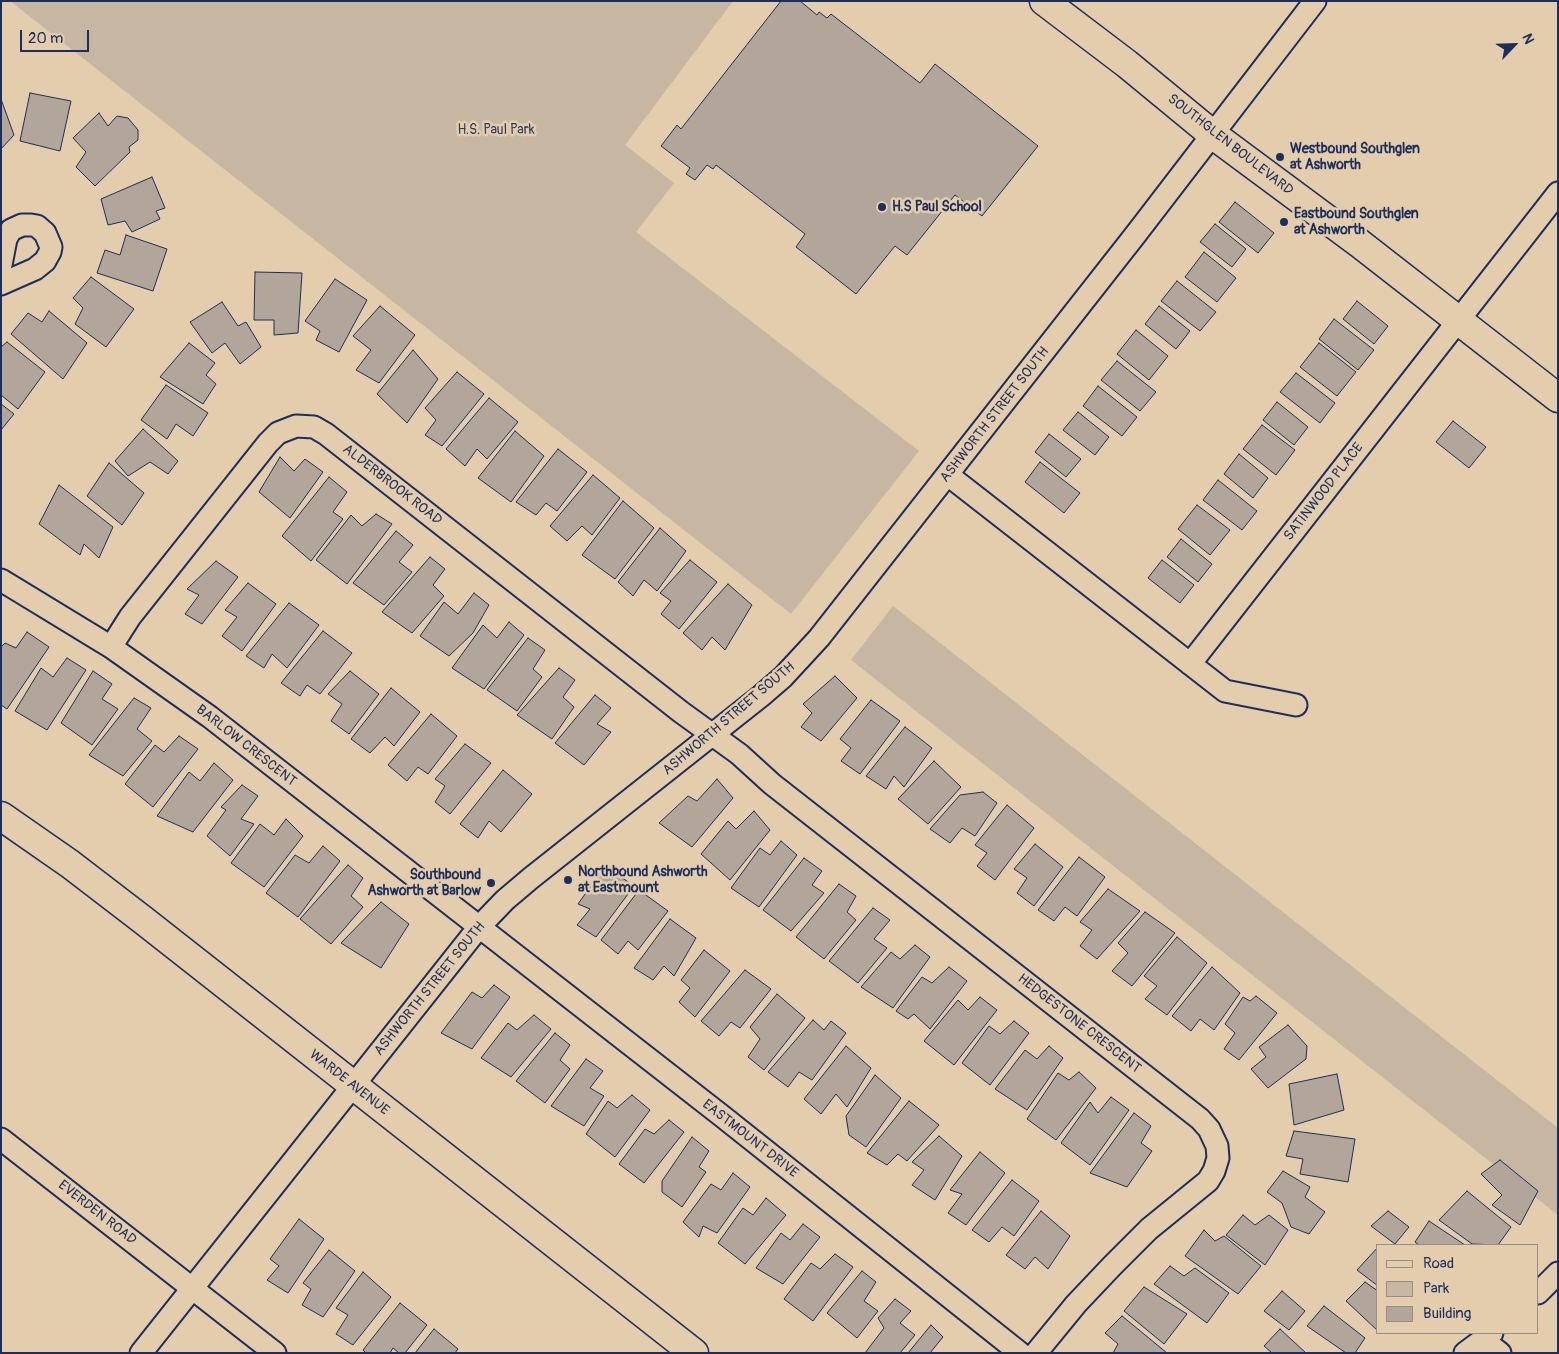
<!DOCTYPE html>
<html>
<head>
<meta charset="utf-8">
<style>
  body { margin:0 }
  #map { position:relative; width:1559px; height:1354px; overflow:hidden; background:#e4cdad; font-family:Pangolin,sans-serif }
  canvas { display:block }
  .frame { position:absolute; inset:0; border:2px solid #1b2f5e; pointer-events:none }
  .legend { position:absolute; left:1376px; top:1244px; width:162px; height:90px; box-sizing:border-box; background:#e4cdad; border:1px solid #948e8d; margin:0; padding:6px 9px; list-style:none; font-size:15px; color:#1b2f5e }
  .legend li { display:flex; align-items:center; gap:10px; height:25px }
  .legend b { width:25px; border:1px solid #948e8d }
  .north { position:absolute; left:1489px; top:20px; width:50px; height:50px; -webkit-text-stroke:4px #e4cdad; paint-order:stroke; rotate:66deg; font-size:14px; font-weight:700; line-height:20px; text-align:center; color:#1b2f5e }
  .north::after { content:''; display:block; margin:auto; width:18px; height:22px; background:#1b2f5e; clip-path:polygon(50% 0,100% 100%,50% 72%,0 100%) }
  .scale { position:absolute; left:20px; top:30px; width:69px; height:22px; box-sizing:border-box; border:2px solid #1b2f5e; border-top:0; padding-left:6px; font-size:15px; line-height:18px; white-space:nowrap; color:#1b2f5e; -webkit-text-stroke:4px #e4cdad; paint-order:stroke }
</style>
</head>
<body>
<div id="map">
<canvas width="1559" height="1354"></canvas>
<div class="frame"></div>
<ul class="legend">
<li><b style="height:6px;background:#e4cdad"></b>Road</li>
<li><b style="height:14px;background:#c7b6a1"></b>Park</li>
<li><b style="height:14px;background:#b2a599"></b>Building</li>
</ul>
<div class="north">N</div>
<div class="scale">20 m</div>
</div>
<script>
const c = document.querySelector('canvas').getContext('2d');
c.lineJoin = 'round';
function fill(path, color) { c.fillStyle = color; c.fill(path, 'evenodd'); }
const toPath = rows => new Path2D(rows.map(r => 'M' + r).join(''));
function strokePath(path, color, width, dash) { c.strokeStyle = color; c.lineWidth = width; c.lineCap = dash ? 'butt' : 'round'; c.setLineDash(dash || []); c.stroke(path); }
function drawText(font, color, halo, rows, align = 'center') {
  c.font = font + ' Pangolin,sans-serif'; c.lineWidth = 5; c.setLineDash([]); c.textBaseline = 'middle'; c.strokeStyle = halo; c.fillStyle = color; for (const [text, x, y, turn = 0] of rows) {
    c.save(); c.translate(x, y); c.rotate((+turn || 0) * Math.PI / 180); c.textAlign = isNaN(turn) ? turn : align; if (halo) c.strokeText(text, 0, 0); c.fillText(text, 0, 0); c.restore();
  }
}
fill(toPath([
  [10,1,733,1,625,145,674,183,636,232,919,451,791,614],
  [893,606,1558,1128,1558,1215,851,660]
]), '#c7b6a1');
const building = toPath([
  [781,1,800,1,817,15,819,12,827,18,831,14,920,83,935,64,1038,146,982,216,955,195,907,255,895,246,856,294,796,247,805,234,716,165,713,169,707,165,695,180,686,174,690,168,661,146,677,125,681,129,781,1],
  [30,93,71,101,60,151,20,141,30,93],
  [1,99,14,135,1,149,1,99],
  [99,113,108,126,117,116,128,118,138,130,138,140,129,147,130,152,95,186,76,167,86,152,73,138,99,113],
  [152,177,165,208,156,211,160,219,132,232,125,221,108,225,101,199,152,177],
  [1235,202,1274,233,1258,253,1219,222,1235,202],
  [1215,224,1246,249,1232,267,1200,242,1215,224],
  [126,235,167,249,153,291,97,273,105,250,120,255,126,235],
  [1204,252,1236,278,1217,302,1185,277,1204,252],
  [255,272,302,273,298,333,274,335,274,320,254,320,255,272],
  [91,277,134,309,106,347,75,324,83,308,73,298,91,277],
  [335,279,367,300,339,352,316,340,320,331,305,321,335,279],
  [1177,281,1216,312,1200,331,1161,301,1177,281],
  [1357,301,1388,326,1374,344,1343,319,1357,301],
  [222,302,238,326,246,322,261,347,240,364,225,343,212,353,190,322,222,302],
  [380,306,415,335,379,383,356,370,371,350,353,336,380,306],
  [1159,306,1190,331,1176,349,1145,324,1159,306],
  [49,311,87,343,63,379,11,334,28,313,42,322,49,311],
  [1334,319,1374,350,1358,370,1319,339,1334,319],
  [1136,330,1168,356,1149,380,1117,354,1136,330],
  [7,342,45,372,18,409,1,395,1,347,7,342],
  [189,343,215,363,206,375,216,384,203,404,160,377,189,343],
  [1319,343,1356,372,1337,396,1300,367,1319,343],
  [413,350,438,379,407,423,377,394,413,350],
  [1117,361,1156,392,1140,411,1101,380,1117,361],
  [457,372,484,394,442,446,425,435,436,420,425,408,457,372],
  [1296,373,1335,403,1320,423,1280,392,1296,373],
  [166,385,208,413,193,436,176,424,167,439,141,420,166,385],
  [1098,386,1137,417,1122,436,1083,406,1098,386],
  [489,398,518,422,487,459,477,449,465,466,446,449,489,398],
  [1277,402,1308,427,1294,445,1263,420,1277,402],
  [1,404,14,414,1,430,1,404],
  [1078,412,1109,437,1095,455,1063,430,1078,412],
  [1453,421,1486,447,1469,468,1436,442,1453,421],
  [1262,425,1295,450,1276,475,1243,449,1262,425],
  [143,429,178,461,168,474,150,462,128,476,115,461,143,429],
  [515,431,544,456,511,502,478,478,515,431],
  [1049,434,1081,459,1066,477,1035,452,1049,434],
  [558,449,587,472,557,511,546,503,536,515,516,502,558,449],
  [1239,454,1268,478,1253,498,1224,474,1239,454],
  [280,457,294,471,305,459,323,472,290,518,259,492,280,457],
  [1040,462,1080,493,1064,513,1025,482,1040,462],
  [109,463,144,493,122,525,87,496,109,463],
  [593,475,620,498,592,535,582,526,567,541,550,526,593,475],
  [329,477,347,492,333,512,343,519,311,561,282,536,329,477],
  [1218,480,1257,511,1242,530,1203,500,1218,480],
  [59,485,113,527,99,558,84,544,80,555,39,524,59,485],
  [623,501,654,528,615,579,582,555,623,501],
  [1197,505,1230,530,1210,555,1178,529,1197,505],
  [376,514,392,524,347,584,316,560,351,515,362,526,376,514],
  [660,528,686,551,657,591,644,580,633,596,618,582,660,528],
  [396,531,413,545,399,562,412,572,384,605,353,583,396,531],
  [1181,539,1212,564,1198,582,1167,557,1181,539],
  [430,557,445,569,433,585,444,596,412,633,382,612,430,557],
  [690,560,717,582,679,629,661,614,671,601,660,593,690,560],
  [1162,560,1194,585,1180,603,1148,578,1162,560],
  [216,561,238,577,202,624,185,614,199,595,187,589,216,561],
  [248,583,276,604,242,651,222,636,237,617,225,610,248,583],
  [728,584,752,605,725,650,712,637,702,650,683,633,728,584],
  [474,593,489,605,473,633,449,656,420,636,444,602,458,614,474,593],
  [289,603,319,625,287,668,272,654,264,668,246,656,289,603],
  [509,622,524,635,484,689,452,668,483,625,497,638,509,622],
  [323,631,352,653,320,694,307,685,300,696,281,683,323,631],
  [27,632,49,647,7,709,1,705,1,647,5,643,16,648,27,632],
  [528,638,545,650,533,669,542,677,517,711,487,690,528,638],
  [67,658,86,670,47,730,15,711,41,668,53,677,67,658],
  [559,668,575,680,563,697,574,707,552,739,517,715,559,668],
  [93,671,112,684,102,699,118,709,92,745,61,723,93,671],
  [350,671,379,694,349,734,331,721,342,704,328,694,350,671],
  [835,676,857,698,821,741,801,727,812,713,803,704,835,676],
  [391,688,420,712,394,746,385,737,370,753,351,739,391,688],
  [595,695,611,708,597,724,611,732,584,765,555,743,595,695],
  [134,698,151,708,137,729,152,741,123,776,89,755,134,698],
  [871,700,900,721,860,774,841,761,851,748,840,739,871,700],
  [431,714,457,736,428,774,418,767,407,781,388,765,431,714],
  [905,727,932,748,904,787,894,776,886,789,866,776,905,727],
  [179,736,198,749,153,807,125,784,155,745,164,752,179,736],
  [465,744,491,763,450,814,435,802,445,786,435,779,465,744],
  [934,761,961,787,928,824,898,799,934,761],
  [214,763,233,780,193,832,157,816,189,772,200,781,214,763],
  [503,770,532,794,501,832,489,821,478,838,460,824,503,770],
  [717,779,733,798,692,847,659,823,688,796,697,801,717,779],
  [242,785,258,796,241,819,254,824,230,856,207,836,226,810,221,807,242,785],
  [983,792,997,803,975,836,962,828,950,843,930,829,960,795,983,792],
  [1007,805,1034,828,995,880,977,866,987,853,975,845,1007,805],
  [754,811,770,830,730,880,701,854,728,821,736,829,754,811],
  [286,819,303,836,264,887,231,863,260,824,274,835,286,819],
  [781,841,797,855,759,907,731,888,760,848,770,855,781,841],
  [1035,844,1063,867,1034,906,1017,893,1027,878,1014,869,1035,844],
  [323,846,340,861,298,917,266,893,295,855,309,863,323,846],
  [1079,857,1105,877,1077,916,1065,907,1054,921,1038,910,1079,857],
  [804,858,822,871,812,885,824,893,791,931,763,910,804,858],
  [348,865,363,878,351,896,363,907,331,944,300,919,348,865],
  [605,866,634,886,596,937,577,925,590,909,578,904,605,866],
  [839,884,856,896,847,912,856,920,824,959,796,937,839,884],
  [1108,889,1140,911,1097,959,1080,946,1092,930,1080,922,1108,889],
  [639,890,668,911,638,950,628,941,618,954,601,940,639,890],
  [381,902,409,924,381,968,341,943,381,902],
  [873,908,890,920,874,939,887,948,858,983,829,961,873,908],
  [1145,912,1175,933,1132,986,1112,971,1128,953,1118,943,1145,912],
  [670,919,696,938,674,976,664,966,653,980,634,968,670,919],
  [1177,937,1207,963,1167,1015,1145,999,1157,986,1144,976,1177,937],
  [915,945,930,957,893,1008,861,987,891,952,900,959,915,945],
  [704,950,730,971,695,1017,679,1002,690,988,681,980,704,950],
  [949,967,967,981,930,1029,914,1014,908,1019,896,1011,922,977,932,983,949,967],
  [1212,967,1240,993,1214,1030,1200,1019,1191,1031,1172,1016,1212,967],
  [745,970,771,989,740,1028,731,1022,719,1036,701,1021,745,970],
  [494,985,510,997,472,1049,441,1033,472,992,482,998,494,985],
  [777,994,805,1018,764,1070,748,1057,760,1039,750,1027,777,994],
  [1256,996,1277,1013,1239,1060,1224,1049,1235,1033,1225,1024,1243,997,1250,1001,1256,996],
  [980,997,997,1010,954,1065,924,1041,958,1000,968,1010,980,997],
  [534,1015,551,1029,511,1077,481,1058,508,1023,517,1030,534,1015],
  [813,1020,824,1030,831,1021,846,1033,812,1080,799,1072,788,1087,768,1072,813,1020],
  [1014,1021,1029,1033,990,1085,962,1063,989,1026,1000,1034,1014,1021],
  [1288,1025,1307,1046,1306,1059,1268,1088,1251,1069,1266,1057,1259,1047,1288,1025],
  [555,1033,570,1045,560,1060,570,1069,545,1103,516,1081,555,1033],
  [846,1046,871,1068,847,1107,836,1094,821,1114,804,1099,846,1046],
  [1049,1046,1063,1058,1027,1110,995,1089,1025,1050,1037,1059,1049,1046],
  [586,1059,603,1071,590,1088,604,1096,584,1126,551,1106,586,1059],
  [1079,1072,1096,1088,1056,1140,1027,1119,1058,1073,1069,1080,1079,1072],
  [1337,1074,1344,1110,1294,1125,1289,1084,1337,1074],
  [875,1075,901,1098,866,1147,849,1135,846,1116,875,1075],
  [632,1095,650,1110,615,1157,586,1134,608,1101,617,1108,632,1095],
  [1111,1097,1129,1110,1090,1165,1061,1143,1090,1102,1098,1113,1111,1097],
  [909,1101,939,1125,907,1161,898,1154,887,1165,867,1153,909,1101],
  [1134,1113,1151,1126,1141,1143,1152,1151,1127,1187,1090,1173,1134,1113],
  [669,1120,684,1132,644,1183,619,1164,645,1129,654,1134,669,1120],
  [1294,1131,1355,1139,1348,1182,1300,1174,1303,1159,1286,1156,1294,1131],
  [939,1136,962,1156,935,1200,912,1185,924,1170,912,1162,939,1136],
  [692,1137,709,1151,699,1167,706,1172,682,1207,662,1192,662,1181,692,1137],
  [980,1152,1005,1173,966,1225,948,1213,962,1194,950,1190,980,1152],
  [1500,1160,1538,1191,1520,1225,1492,1205,1502,1195,1481,1174,1500,1160],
  [1283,1171,1310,1187,1305,1197,1325,1212,1309,1234,1291,1227,1282,1203,1267,1192,1283,1171],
  [733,1173,750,1187,717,1233,703,1226,699,1237,683,1222,711,1184,721,1190,733,1173],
  [1012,1180,1039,1201,1014,1236,1002,1227,989,1242,972,1230,1012,1180],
  [1467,1191,1511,1227,1498,1245,1472,1244,1439,1220,1467,1191],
  [766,1198,786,1215,745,1264,718,1243,743,1208,753,1215,766,1198],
  [1041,1211,1070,1236,1048,1269,1035,1257,1025,1269,1006,1255,1041,1211],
  [1388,1211,1409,1227,1395,1244,1371,1226,1388,1211],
  [1243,1215,1255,1225,1269,1215,1288,1230,1265,1265,1226,1235,1243,1215],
  [299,1219,324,1239,288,1293,267,1280,279,1266,270,1259,299,1219],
  [1429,1221,1465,1245,1419,1245,1415,1242,1429,1221],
  [803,1224,820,1237,783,1284,756,1268,781,1233,790,1240,803,1224],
  [1204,1230,1215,1241,1224,1236,1261,1266,1238,1294,1185,1256,1204,1230],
  [1378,1247,1378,1286,1357,1270,1378,1247],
  [329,1250,355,1271,323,1317,302,1305,311,1289,303,1283,329,1250],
  [835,1254,853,1267,813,1321,784,1299,811,1263,820,1269,835,1254],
  [1170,1266,1184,1276,1195,1268,1229,1293,1207,1323,1154,1284,1170,1266],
  [862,1271,876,1282,864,1301,878,1311,857,1338,827,1313,862,1271],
  [363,1272,391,1297,353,1345,336,1334,348,1315,336,1308,363,1272],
  [1365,1282,1378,1291,1378,1331,1346,1301,1365,1282],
  [1144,1287,1187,1314,1164,1344,1124,1311,1144,1287],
  [1282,1291,1305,1311,1289,1330,1264,1311,1282,1291],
  [895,1299,911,1311,900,1323,915,1335,900,1353,865,1353,884,1328,878,1318,895,1299],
  [400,1303,427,1325,405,1353,399,1353,393,1348,390,1353,366,1353,363,1350,400,1303],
  [1324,1306,1365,1338,1355,1353,1346,1353,1307,1326,1324,1306],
  [1122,1316,1167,1353,1113,1353,1118,1344,1105,1333,1122,1316],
  [931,1325,943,1337,930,1353,908,1353,931,1325],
  [434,1329,458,1349,455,1353,415,1353,434,1329],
  [1280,1329,1306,1353,1272,1353,1264,1346,1280,1329]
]);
fill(building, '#b2a599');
strokePath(building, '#1b2f5e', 1);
const street = toPath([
  [1,265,6,239,11,230,22,225,31,225,37,226,45,233,51,247,50,252,45,261,35,269,1,284],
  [948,475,1225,691,1296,705],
  [1,580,111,647,210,717,722,1116,1020,1353],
  [111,647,130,617,268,443,278,433,296,426,314,427,326,434,681,712,739,754,772,784,1200,1119,1209,1129,1217,1146,1218,1158,1214,1171,1208,1181,1149,1229,1112,1266,1076,1304,1036,1353],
  [1190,664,1558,193],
  [1,1139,275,1353],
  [1538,1293,1558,1273],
  [1483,1340,1500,1353],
  [141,1353,479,927,505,900,531,878,761,696,783,677,819,638,1136,234,1315,1],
  [1465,1353,1492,1333]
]);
const secondary = toPath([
  [1044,1,1127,64,1212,134,1359,243,1558,398],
  [1,816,70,864,143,920,694,1353]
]);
strokePath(street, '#1b2f5e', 25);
strokePath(secondary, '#1b2f5e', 31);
strokePath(street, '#e4cdad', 21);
strokePath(secondary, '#e4cdad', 28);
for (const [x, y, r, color] of [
  [1280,157,5,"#1b2f5e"],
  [882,207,5,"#1b2f5e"],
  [1284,222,5,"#1b2f5e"],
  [568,880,5,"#1b2f5e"],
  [491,883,5,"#1b2f5e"]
]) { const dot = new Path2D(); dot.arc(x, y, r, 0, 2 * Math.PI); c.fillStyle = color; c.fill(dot); strokePath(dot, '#e4cdad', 2); }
drawText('14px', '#2c3c65', '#e4cdad', [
  ["H.S. Paul Park",496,130]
]);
drawText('14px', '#1b2f5e', '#e4cdad', [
  ["SOUTHGLEN BOULEVARD",1230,145,38],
  ["ASHWORTH STREET SOUTH",995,415,-52],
  ["ALDERBROOK ROAD",392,485,38],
  ["SATINWOOD PLACE",1324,492,-52],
  ["ASHWORTH STREET SOUTH",729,719,-40],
  ["BARLOW CRESCENT",246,746,38],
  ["ASHWORTH STREET SOUTH",430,989,-51],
  ["HEDGESTONE CRESCENT",1079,1024,38],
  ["WARDE AVENUE",349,1083,38],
  ["EASTMOUNT DRIVE",750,1139,38],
  ["EVERDEN ROAD",97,1213,38]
]);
drawText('bold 14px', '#1b2f5e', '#e4cdad', [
  ["Westbound Southglen",1290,149],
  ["at Ashworth",1290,165],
  ["H.S Paul School",892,207],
  ["Eastbound Southglen",1294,214],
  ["at Ashworth",1294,230],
  ["Northbound Ashworth",578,872],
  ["at Eastmount",578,888],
  ["Southbound",481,875,"right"],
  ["Ashworth at Barlow",481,891,"right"]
], 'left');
</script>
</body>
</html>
